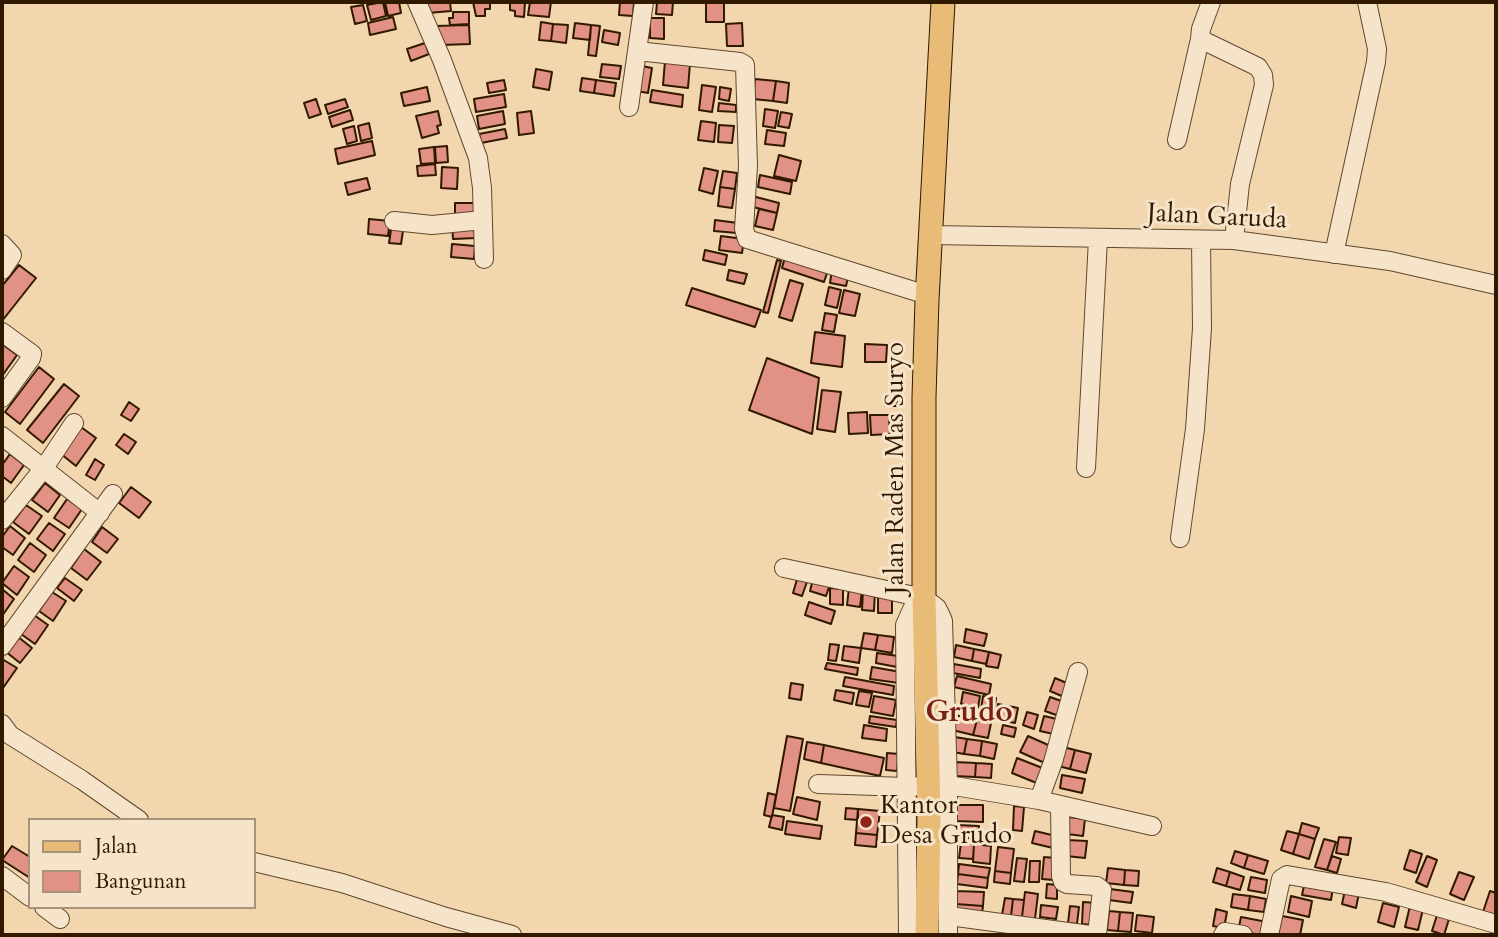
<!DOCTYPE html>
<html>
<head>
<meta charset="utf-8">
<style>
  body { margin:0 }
  #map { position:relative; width:1498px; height:937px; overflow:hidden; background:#f1d6ae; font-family:Cardo,serif }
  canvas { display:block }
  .frame { position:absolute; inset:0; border:4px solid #311900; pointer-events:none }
  .legend { position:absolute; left:28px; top:818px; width:228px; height:91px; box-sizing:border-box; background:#f6e4ca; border:2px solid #a79379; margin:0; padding:9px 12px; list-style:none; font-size:21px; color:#311900 }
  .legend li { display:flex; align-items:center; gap:14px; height:35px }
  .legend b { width:35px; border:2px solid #a79379 }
</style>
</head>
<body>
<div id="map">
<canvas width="1498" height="937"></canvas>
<div class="frame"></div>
<ul class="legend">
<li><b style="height:9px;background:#e8bb77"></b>Jalan</li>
<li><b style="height:19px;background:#e29285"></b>Bangunan</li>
</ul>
</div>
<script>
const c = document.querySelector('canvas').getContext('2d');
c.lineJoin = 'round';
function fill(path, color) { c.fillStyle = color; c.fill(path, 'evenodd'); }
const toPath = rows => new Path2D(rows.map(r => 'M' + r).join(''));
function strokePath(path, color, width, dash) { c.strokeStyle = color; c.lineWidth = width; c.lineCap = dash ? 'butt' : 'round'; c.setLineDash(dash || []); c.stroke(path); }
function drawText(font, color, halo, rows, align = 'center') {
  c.font = font + ' Cardo,serif'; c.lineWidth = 6; c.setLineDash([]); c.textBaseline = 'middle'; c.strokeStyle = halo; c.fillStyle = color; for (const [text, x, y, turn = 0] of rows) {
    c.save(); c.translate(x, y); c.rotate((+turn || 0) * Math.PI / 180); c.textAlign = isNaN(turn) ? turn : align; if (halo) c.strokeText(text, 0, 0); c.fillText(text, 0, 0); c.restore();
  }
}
const building = toPath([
  [383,2,386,16,371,20,367,5,383,2],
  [385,2,399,2,401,13,388,16,385,2],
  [427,2,450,2,451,11,428,13,427,2],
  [473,2,490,2,490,9,485,9,485,16,476,16,473,2],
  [510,2,525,2,524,17,515,16,515,11,510,10,510,2],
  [530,2,551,2,549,17,528,15,530,2],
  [620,2,634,2,633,16,619,15,620,2],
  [657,2,673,2,672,15,656,14,657,2],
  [706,3,724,3,724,22,706,22,706,3],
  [363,5,367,21,355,24,351,7,363,5],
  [453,12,469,12,469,24,450,25,449,18,453,18,453,12],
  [393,17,396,29,370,35,368,23,393,17],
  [650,18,664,18,664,39,650,38,650,18],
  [541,22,553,24,551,41,539,40,541,22],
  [575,23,591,25,590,40,573,38,575,23],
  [742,23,743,46,727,46,726,24,742,23],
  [553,24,568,25,566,43,551,41,553,24],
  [469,25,470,44,441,45,435,26,469,25],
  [591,25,600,26,596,56,588,55,591,25],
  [604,30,620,33,618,45,602,42,604,30],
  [425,43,429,54,411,61,407,49,425,43],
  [665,61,690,64,688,88,663,85,665,61],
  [602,64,621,66,619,79,600,77,602,64],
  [642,66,652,68,648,93,637,91,642,66],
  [536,69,552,72,549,90,533,87,536,69],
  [582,78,596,80,594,93,580,91,582,78],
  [755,79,776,81,773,101,753,99,755,79],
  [504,80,506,90,489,93,487,83,504,80],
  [596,80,616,83,614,96,594,93,596,80],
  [776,81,789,83,787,103,773,101,776,81],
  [702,85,716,87,712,112,699,110,702,85],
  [427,87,430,101,404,106,401,93,427,87],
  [720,87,731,89,729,101,719,99,720,87],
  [652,90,683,95,682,107,650,102,652,90],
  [504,94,506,107,476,112,474,99,504,94],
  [316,99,321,114,309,118,304,103,316,99],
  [345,99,348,107,328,114,325,105,345,99],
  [719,103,736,105,736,112,718,111,719,103],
  [765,109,778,111,775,128,763,126,765,109],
  [350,110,353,120,332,127,329,117,350,110],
  [438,111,441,125,437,126,439,133,422,138,416,116,438,111],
  [503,111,505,124,479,129,477,116,503,111],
  [531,111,534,133,519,135,517,113,531,111],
  [781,112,792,114,789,128,778,126,781,112],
  [701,121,716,123,714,142,698,140,701,121],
  [369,123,372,138,361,141,358,126,369,123],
  [719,125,734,126,732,143,718,142,719,125],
  [354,126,357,141,347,144,343,129,354,126],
  [505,129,507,138,481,143,479,134,505,129],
  [767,130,786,133,784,146,765,144,767,130],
  [372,141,375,155,338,164,335,149,372,141],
  [447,146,448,162,436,163,435,147,447,146],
  [434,147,435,163,421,164,419,149,434,147],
  [779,155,801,161,796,181,774,176,779,155],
  [435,164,436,175,418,176,417,166,435,164],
  [442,167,458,168,457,189,441,188,442,167],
  [704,168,718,171,713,194,699,190,704,168],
  [723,171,737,173,735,189,720,187,723,171],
  [760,175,792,182,790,194,758,187,760,175],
  [367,178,370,189,348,195,345,183,367,178],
  [720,187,735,189,732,208,718,206,720,187],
  [752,196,779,203,777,213,749,206,752,196],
  [455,203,474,203,474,219,455,219,455,203],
  [759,209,777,213,773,230,755,226,759,209],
  [369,219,390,221,388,236,368,234,369,219],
  [715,220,738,223,737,233,714,231,715,220],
  [392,223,404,224,401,244,389,243,392,223],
  [475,223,476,238,453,239,452,224,475,223],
  [721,236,744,239,742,253,719,250,721,236],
  [452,244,475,246,474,259,451,257,452,244],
  [705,250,727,255,725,265,703,260,705,250],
  [785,257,828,270,824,282,782,268,785,257],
  [777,260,781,261,768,313,763,312,777,260],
  [19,265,36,278,2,321,2,286,19,265],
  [729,270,747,274,744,284,727,280,729,270],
  [832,270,849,273,846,286,830,283,832,270],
  [790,280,803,284,792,321,779,317,790,280],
  [829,287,841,290,837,308,825,305,829,287],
  [692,288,761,310,755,327,686,305,692,288],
  [844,290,860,294,855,316,839,313,844,290],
  [825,313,837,315,834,332,822,330,825,313],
  [815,332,845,336,842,367,811,363,815,332],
  [2,344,17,355,2,376,2,344],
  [865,344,887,345,886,362,865,362,865,344],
  [767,358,819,378,812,434,749,410,767,358],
  [39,367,54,379,20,424,5,412,39,367],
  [64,384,79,396,43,443,27,430,64,384],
  [822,390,841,392,835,432,817,429,822,390],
  [885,395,897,395,897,406,885,406,885,395],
  [129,402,139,409,131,421,121,415,129,402],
  [867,412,868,433,849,434,848,413,867,412],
  [870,415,889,415,890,434,871,435,870,415],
  [81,427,96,438,76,466,61,454,81,427],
  [124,434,136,442,128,454,116,445,124,434],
  [10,454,24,465,11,483,2,476,2,465,10,454],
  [95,459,104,465,95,480,86,475,95,459],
  [45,483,60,495,48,512,32,500,45,483],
  [131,487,151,502,139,518,119,503,131,487],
  [67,499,82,509,69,528,54,518,67,499],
  [26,505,42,516,29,534,13,522,26,505],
  [49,523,65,534,53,551,37,539,49,523],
  [10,526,25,538,13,555,2,547,2,537,10,526],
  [102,527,118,539,107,553,92,542,102,527],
  [30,543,46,555,34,572,18,560,30,543],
  [84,549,101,562,87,580,71,568,84,549],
  [14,566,29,577,17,595,2,583,14,566],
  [798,576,808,579,802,596,793,593,798,576],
  [65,578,82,590,74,601,57,588,65,578],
  [813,579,830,584,826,596,810,591,813,579],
  [830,588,843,589,843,605,830,604,830,588],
  [849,588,862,590,860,607,847,605,849,588],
  [2,589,14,599,2,616,2,589],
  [863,590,875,591,874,611,862,610,863,590],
  [52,592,66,601,53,621,39,611,52,592],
  [878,596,892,597,892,613,878,613,878,596],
  [809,602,835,611,831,624,805,615,809,602],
  [34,615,48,625,35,644,21,634,34,615],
  [966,629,987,634,984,646,964,642,966,629],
  [864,633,878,635,875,650,861,648,864,633],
  [878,635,894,637,892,653,875,650,878,635],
  [17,636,32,648,20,663,5,651,17,636],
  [830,644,839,645,836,661,828,660,830,644],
  [956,645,974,649,972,661,954,657,956,645],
  [844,646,861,648,859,663,842,660,844,646],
  [974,649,989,652,986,664,972,661,974,649],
  [989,652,1001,655,998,668,986,666,989,652],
  [877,653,898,656,897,667,876,663,877,653],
  [2,659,17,668,3,688,2,687,2,659],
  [827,663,858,668,857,675,825,669,827,663],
  [954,664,981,669,980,678,953,673,954,664],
  [872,667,901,672,899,683,870,679,872,667],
  [957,676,991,684,989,695,954,687,957,676],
  [845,677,894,686,893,695,843,686,845,677],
  [1055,678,1069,684,1064,697,1050,691,1055,678],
  [791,683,803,685,801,700,789,698,791,683],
  [836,690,854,693,852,704,834,700,836,690],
  [859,691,872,693,869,707,856,705,859,691],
  [963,692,980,696,978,708,961,704,963,692],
  [874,696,896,700,893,716,871,712,874,696],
  [983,696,996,698,994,712,981,709,983,696],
  [1050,697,1064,702,1059,716,1045,711,1050,697],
  [998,704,1018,708,1015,723,996,719,998,704],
  [1027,712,1038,715,1034,729,1023,725,1027,712],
  [955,715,977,720,973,735,952,730,955,715],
  [870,716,897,720,896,727,869,723,870,716],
  [1044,716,1061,720,1058,735,1040,731,1044,716],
  [977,720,991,723,988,738,973,735,977,720],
  [864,725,887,729,886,741,862,738,864,725],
  [1003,725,1016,728,1014,737,1001,734,1003,725],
  [787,736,803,739,790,811,774,808,787,736],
  [1028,736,1055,748,1047,764,1020,752,1028,736],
  [955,737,967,739,964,754,953,752,955,737],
  [967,739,982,741,980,756,964,754,967,739],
  [982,741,997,744,994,759,980,756,982,741],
  [807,742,824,745,821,763,804,759,807,742],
  [824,745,884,758,880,776,821,763,824,745],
  [1063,747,1075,750,1070,769,1058,766,1063,747],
  [1075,750,1091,754,1086,773,1070,769,1075,750],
  [887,753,899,754,897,771,886,770,887,753],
  [1017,758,1045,769,1039,784,1012,773,1017,758],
  [955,762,976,763,975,777,955,776,955,762],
  [976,763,992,764,991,778,975,777,976,763],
  [1062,775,1085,779,1082,793,1060,788,1062,775],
  [768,793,776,795,772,817,764,815,768,793],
  [797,797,820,802,817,820,793,814,797,797],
  [957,805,983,805,983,822,956,821,957,805],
  [1014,806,1024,807,1022,831,1013,830,1014,806],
  [846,808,858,809,858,820,845,819,846,808],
  [858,809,880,811,877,835,856,833,858,809],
  [772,815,784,817,782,830,769,827,772,815],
  [1069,817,1085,819,1083,836,1067,834,1069,817],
  [787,821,822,826,820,839,785,834,787,821],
  [1302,823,1319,828,1315,839,1299,834,1302,823],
  [958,825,979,826,978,839,957,837,958,825],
  [1035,831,1056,836,1053,848,1032,843,1035,831],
  [1287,831,1299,834,1293,854,1281,850,1287,831],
  [856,833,877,835,876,847,855,845,856,833],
  [1299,834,1315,839,1309,859,1293,854,1299,834],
  [1339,837,1351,838,1348,855,1336,853,1339,837],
  [1324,839,1336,842,1327,870,1315,867,1324,839],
  [1067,840,1087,841,1085,858,1066,856,1067,840],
  [961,843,974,844,973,859,959,858,961,843],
  [974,844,991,846,990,864,973,862,974,844],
  [12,846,30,857,30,878,2,860,12,846],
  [998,847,1014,849,1011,873,995,871,998,847],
  [1410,850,1422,854,1416,873,1404,869,1410,850],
  [1235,851,1248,855,1244,868,1231,863,1235,851],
  [1248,855,1268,861,1264,874,1244,868,1248,855],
  [1332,856,1341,859,1337,873,1327,870,1332,856],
  [1427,856,1437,860,1427,887,1416,882,1427,856],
  [1044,857,1056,858,1054,880,1042,879,1044,857],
  [1017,858,1027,859,1024,882,1014,881,1017,858],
  [1030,861,1040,861,1039,882,1029,882,1030,861],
  [959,864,990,868,988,878,958,874,959,864],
  [1108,868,1125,870,1124,885,1106,883,1108,868],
  [1217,868,1230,872,1226,886,1213,882,1217,868],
  [1125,870,1139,871,1138,886,1124,885,1125,870],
  [995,871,1011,873,1010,884,994,882,995,871],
  [1230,872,1244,877,1240,890,1226,886,1230,872],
  [1459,872,1474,877,1464,900,1450,894,1459,872],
  [958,874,988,878,987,888,957,884,958,874],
  [1251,877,1267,880,1265,893,1248,890,1251,877],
  [1305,881,1333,887,1331,900,1302,895,1305,881],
  [1047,884,1057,885,1057,899,1046,898,1047,884],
  [1110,889,1133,892,1131,903,1109,900,1110,889],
  [1345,890,1359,893,1356,908,1342,904,1345,890],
  [957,891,984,892,983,906,956,904,957,891],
  [1490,891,1496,893,1496,917,1483,912,1490,891],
  [1025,892,1038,894,1035,919,1022,917,1025,892],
  [1233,894,1250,896,1248,910,1231,907,1233,894],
  [1250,896,1266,899,1264,912,1248,910,1250,896],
  [1291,896,1312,901,1309,917,1288,912,1291,896],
  [1005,898,1013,899,1011,916,1002,915,1005,898],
  [1013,899,1024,900,1022,917,1011,916,1013,899],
  [1083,902,1097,903,1095,925,1082,924,1083,902],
  [1383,903,1399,907,1394,927,1378,922,1383,903],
  [956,904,983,906,982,913,956,911,956,904],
  [1041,905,1058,907,1056,919,1040,917,1041,905],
  [1070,906,1079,907,1077,924,1068,923,1070,906],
  [1410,906,1423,909,1418,930,1405,927,1410,906],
  [1216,909,1227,912,1224,928,1213,926,1216,909],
  [1109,911,1120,912,1118,931,1107,930,1109,911],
  [1120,912,1133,913,1131,932,1118,931,1120,912],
  [1137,915,1154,917,1152,933,1135,931,1137,915],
  [1437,915,1449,919,1444,935,1432,931,1437,915],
  [1282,916,1303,920,1300,935,1278,935,1282,916],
  [1241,917,1267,922,1265,935,1238,932,1241,917]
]);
fill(building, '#e29285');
strokePath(building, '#311900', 2);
const minor = toPath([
  [417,2,442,60,478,158,482,188,484,259],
  [644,2,637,51,740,62,745,65,748,166,744,229,747,239,927,295],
  [1211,2,1201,29,1200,39,1258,67,1263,75,1264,85,1240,184,1234,240],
  [629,107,637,51],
  [1177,140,1200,39],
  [394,221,432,225,483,220],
  [931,235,1234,240,1390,261,1496,285],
  [2,244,12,255,2,270],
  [1334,254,1376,62,1377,49,1367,2],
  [2,332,32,354,31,358,2,398],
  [2,436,100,513],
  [1086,468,1098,239],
  [2,520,44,468,74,423],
  [1180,538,1195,429,1202,328,1201,240],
  [784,568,924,598,937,608,941,616,943,621,948,785,948,935],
  [2,646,113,494],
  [2,724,10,735,82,780,139,820],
  [818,784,906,787,948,785,1039,800,1152,826],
  [1039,800,1053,762,1078,672],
  [1060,806,1061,876,1063,882,1067,884,1097,886,1102,890,1097,935],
  [254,862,342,883,446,917,512,935],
  [2,876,30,897],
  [44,907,60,919],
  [949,916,1090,935],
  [908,935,905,625,914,605,924,598],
  [1223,935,1225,932,1243,935],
  [1269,935,1281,879,1287,875,1386,892,1496,924]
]);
const major = toPath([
  [927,935,929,816,924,598,924,397,927,300,943,2]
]);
strokePath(minor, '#61482c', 20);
strokePath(major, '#311900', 25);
strokePath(minor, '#f6e4ca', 18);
strokePath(major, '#e8bb77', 23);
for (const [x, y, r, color] of [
  [866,822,7,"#8f2418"]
]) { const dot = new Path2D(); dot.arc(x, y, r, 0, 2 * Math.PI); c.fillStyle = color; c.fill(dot); strokePath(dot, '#f6e4ca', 2.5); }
drawText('26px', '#311900', '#f6e4ca', [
  ["Jalan Garuda",1217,218,3],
  ["Jalan Raden Mas Suryo",897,468,-90]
]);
drawText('26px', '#311900', '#f6e4ca', [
  ["Kantor",880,807],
  ["Desa Grudo",880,837]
], 'left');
drawText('bold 30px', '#7a1f14', '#f6e4ca', [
  ["Grudo",969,714]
]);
</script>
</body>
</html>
